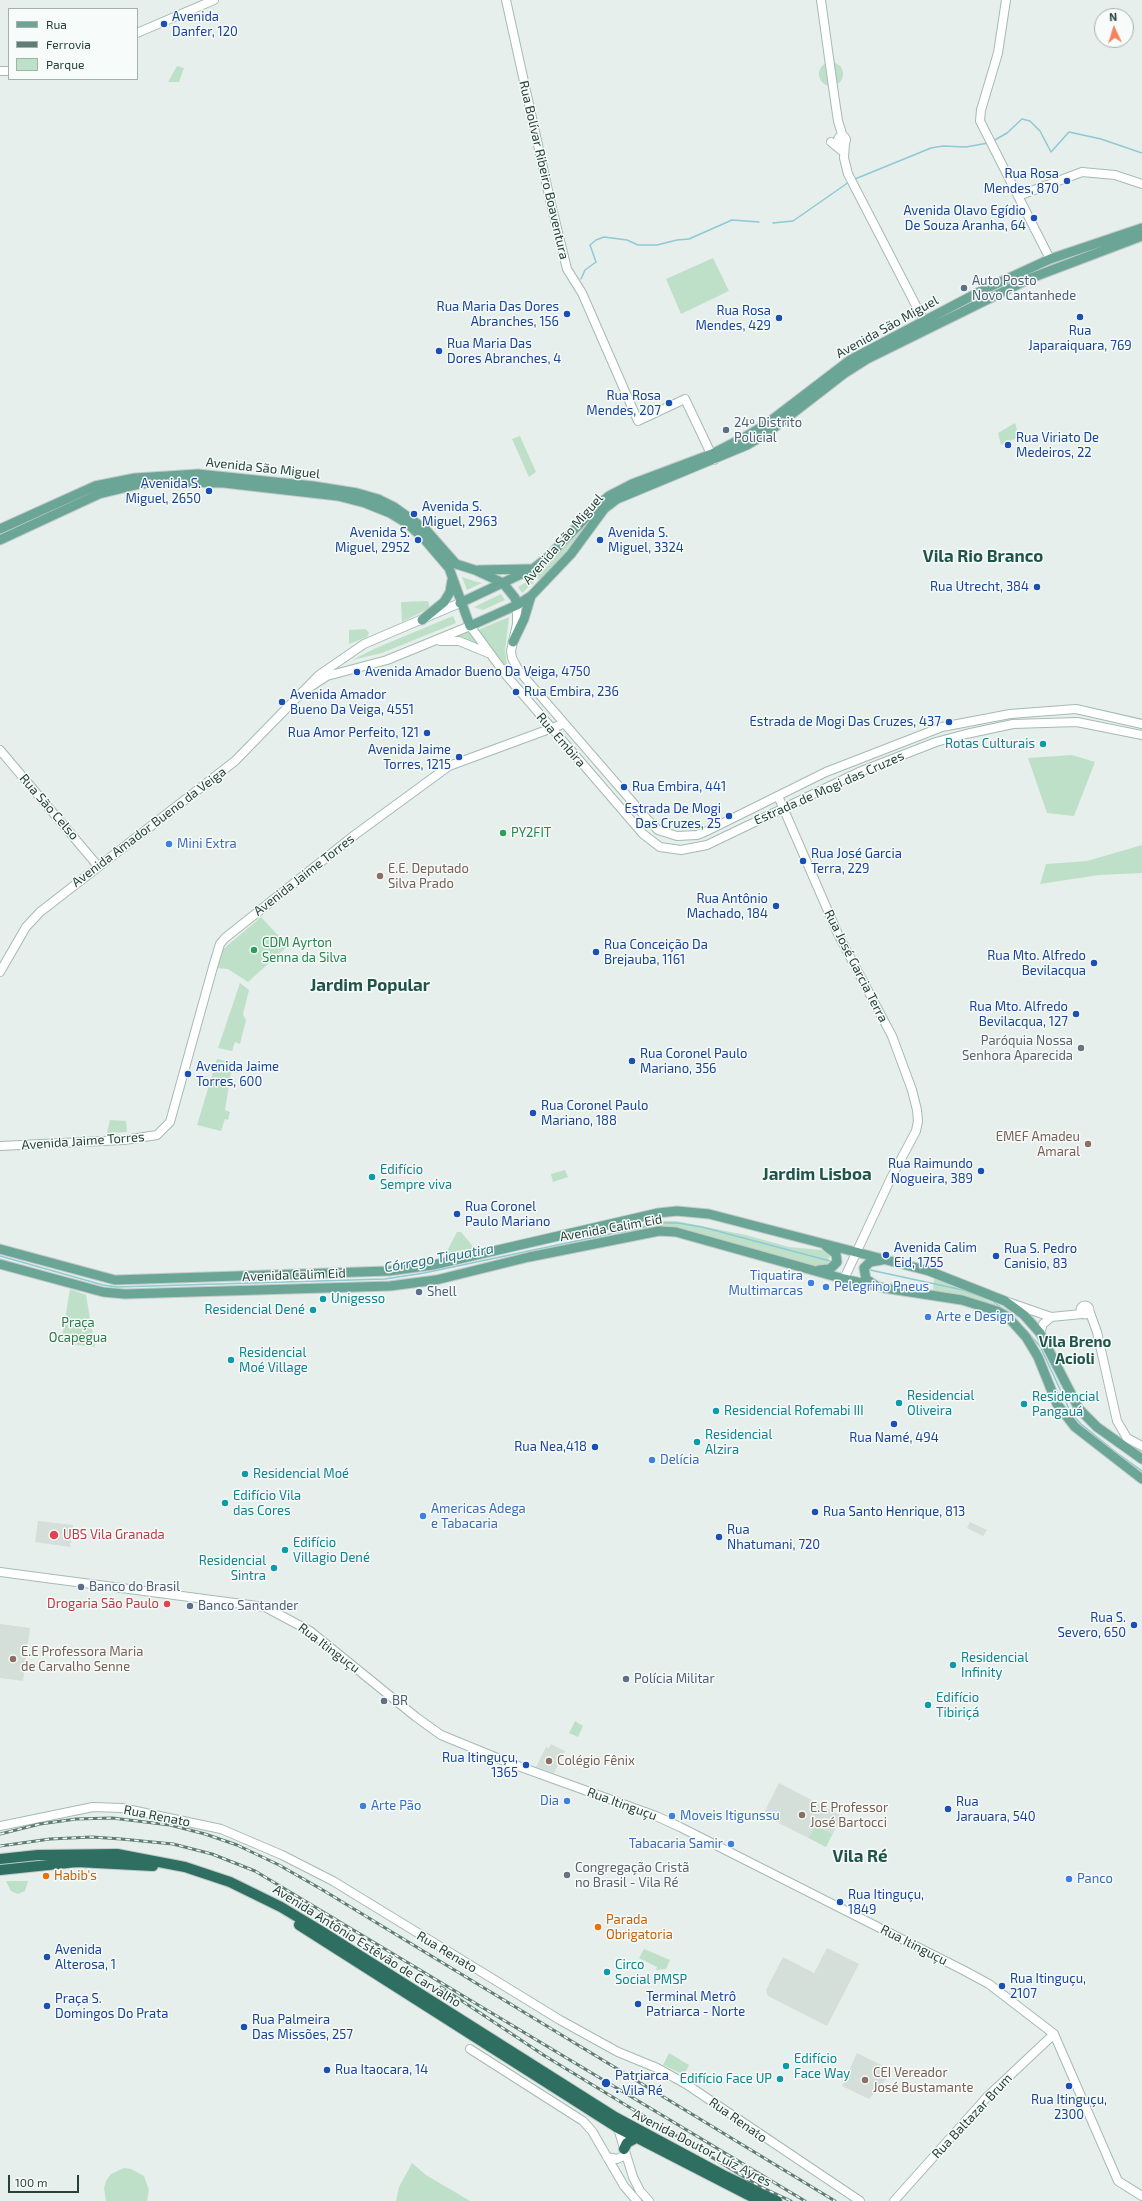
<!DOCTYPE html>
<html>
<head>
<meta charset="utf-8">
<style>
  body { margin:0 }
  #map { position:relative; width:1142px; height:2201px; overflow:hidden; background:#e6efeb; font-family:"Exo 2",sans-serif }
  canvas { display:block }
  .legend { position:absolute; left:8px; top:8px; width:130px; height:72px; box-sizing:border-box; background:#f7fbf9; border:1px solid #a3b1ad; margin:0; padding:5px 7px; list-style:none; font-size:12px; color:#24423a }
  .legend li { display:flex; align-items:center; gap:8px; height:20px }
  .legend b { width:20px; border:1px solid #a3b1ad }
  .north { position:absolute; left:1094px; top:8px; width:40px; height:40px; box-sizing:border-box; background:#f7fbf9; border:1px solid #a3b1ad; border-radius:50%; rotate:356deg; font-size:11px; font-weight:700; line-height:16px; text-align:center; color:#24423a }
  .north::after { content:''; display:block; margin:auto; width:14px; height:18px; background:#f4845f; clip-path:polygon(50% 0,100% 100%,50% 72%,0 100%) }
  .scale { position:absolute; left:8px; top:2175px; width:71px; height:18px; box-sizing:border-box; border:2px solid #24423a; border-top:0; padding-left:5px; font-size:12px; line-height:14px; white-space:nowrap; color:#24423a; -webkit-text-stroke:3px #f7fbf9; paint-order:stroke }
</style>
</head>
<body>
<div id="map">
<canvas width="1142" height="2201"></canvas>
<ul class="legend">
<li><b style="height:5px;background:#6aa596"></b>Rua</li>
<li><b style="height:5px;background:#5f7d75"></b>Ferrovia</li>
<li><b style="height:11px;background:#bfe0c8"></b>Parque</li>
</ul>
<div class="north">N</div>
<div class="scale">100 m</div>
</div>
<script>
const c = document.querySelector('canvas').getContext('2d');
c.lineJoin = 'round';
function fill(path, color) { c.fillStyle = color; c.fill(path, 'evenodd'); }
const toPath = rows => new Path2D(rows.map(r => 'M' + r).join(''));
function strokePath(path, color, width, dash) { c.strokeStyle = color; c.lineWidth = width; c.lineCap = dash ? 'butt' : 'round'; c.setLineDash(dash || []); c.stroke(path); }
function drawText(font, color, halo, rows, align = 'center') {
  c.font = font + ' "Exo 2",sans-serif'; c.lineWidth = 3; c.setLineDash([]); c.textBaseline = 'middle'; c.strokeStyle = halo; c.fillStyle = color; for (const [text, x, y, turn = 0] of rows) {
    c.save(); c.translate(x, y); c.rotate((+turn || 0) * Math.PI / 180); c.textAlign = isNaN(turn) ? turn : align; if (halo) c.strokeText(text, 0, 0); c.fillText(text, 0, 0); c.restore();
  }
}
fill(toPath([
  [38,1521,73,1525,70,1547,35,1542],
  [970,1522,987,1530,983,1536,967,1528],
  [0,1624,30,1628,23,1681,0,1678],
  [551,1744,565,1751,554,1773,536,1767,546,1747,549,1748],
  [779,1783,842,1816,826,1847,763,1815],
  [827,1948,859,1964,827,2026,768,1996,766,1990,783,1957,814,1973],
  [857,2053,893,2071,869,2099,842,2086]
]), '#d4dfda');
fill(toPath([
  '819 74a12 12 0 1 1 24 0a12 12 0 1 1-24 0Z',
  [177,66,184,68,179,82,168,82],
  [713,258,729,291,681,314,666,279],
  [1015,423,1019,437,1001,445,998,433],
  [520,436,536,472,529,477,512,439],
  [598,510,563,558,540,581,534,575,535,573,551,561],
  [462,577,474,581,482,583,467,590],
  [533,578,535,579,534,582,522,593,518,587],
  [501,594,505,600,483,610,474,607],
  [428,601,430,608,402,622,401,602],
  [453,616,456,623,382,653,352,660,376,648],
  [509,617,505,651,507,664,504,667,478,630],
  [366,629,369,633,367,637,349,644,349,630],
  [470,629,488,655,450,641,433,644],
  [1072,755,1095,762,1074,816,1047,813,1028,758],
  [1142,845,1142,873,1099,875,1040,884,1046,864,1087,861],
  [261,917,288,946,248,982,228,969,218,968,221,951],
  [240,983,249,990,243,1014,246,1020,240,1044,235,1042,232,1051,218,1048],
  [217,1059,239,1064,238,1073,231,1072,225,1110,230,1112,228,1120,225,1119,221,1131,197,1125],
  [110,1120,126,1121,127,1132,107,1133],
  [565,1170,568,1177,553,1182,551,1174],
  [660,1221,676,1221,746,1235,789,1247,822,1250,830,1255,827,1266,809,1266,745,1250,685,1229,669,1228,621,1236,619,1228],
  [457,1232,461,1232,475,1249,475,1252,448,1257,446,1253],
  [934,1278,995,1304,1012,1316,933,1291],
  [70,1289,86,1295,95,1347,61,1343],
  [575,1721,583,1726,578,1737,569,1733],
  [816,1826,832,1834,826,1847,809,1838],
  [6,1881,28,1881,25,1891,18,1894,11,1891],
  [644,1949,670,1960,666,1969,656,1970,657,1967,639,1958],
  [669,2053,689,2065,684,2075,663,2065],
  [412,2163,426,2175,470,2201,396,2201,399,2187],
  [124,2168,131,2169,144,2176,149,2190,147,2201,106,2201,104,2188,106,2181,111,2174]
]), '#bfe0c8');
strokePath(toPath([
  [993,141,1007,133,1022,119,1030,121,1040,131,1051,152,1069,132,1101,139,1142,153],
  [855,179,931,148,943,146,966,147,988,143],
  [773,223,793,221,849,182],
  [581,279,585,270,596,262,590,245,596,240,604,237,627,240,638,245,657,245,677,240,689,239,732,220,759,222],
  [0,1256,103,1285,117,1287,385,1279,424,1273,662,1223,678,1223,702,1227,830,1261],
  [870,1270,963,1290,992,1301,1011,1314,1040,1346,1071,1413,1081,1424,1117,1453,1142,1471]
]), '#8ec9d4', 1.5);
const secondary = toPath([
  [506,0,551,204,567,269,582,293,638,421,685,399,714,460],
  [821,0,833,87,838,121,843,137],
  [1006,0,998,53,981,110,980,121,1050,259],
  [137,33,214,0],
  [0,71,9,71],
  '838 140a4 4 0 1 1 8 0a4 4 0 1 1-8 0Z',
  [831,142,842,151],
  [845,143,844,158,848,174,924,321],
  [1018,196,1082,172,1115,175,1142,184],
  [517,605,517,624,511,651,512,658,519,671,648,820,658,830,677,836,697,835,707,831,826,772,942,727,1010,714,1076,709,1142,724],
  [440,641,459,641,488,653],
  [307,689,327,676,387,660,470,626,506,675,643,834,660,847,681,850,707,845,859,772,936,742,966,734,1013,724,1077,722,1142,735],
  [0,750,98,866],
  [778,796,838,934,892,1036,912,1090,917,1110,918,1121,916,1131,891,1178,844,1279],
  [0,972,26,927,40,912,235,761,319,675,364,644,460,603],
  [0,1146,124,1140,157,1135,170,1122,213,967,220,944,225,938,356,834,449,766,563,724],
  [1008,1302,1051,1317,1082,1314],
  '1080.5 1310a4.5 4.5 0 1 1 9 0a4.5 4.5 0 1 1-9 0Z',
  [1089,1310,1097,1332,1117,1421,1127,1438,1142,1446],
  [1040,1333,1043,1324,1051,1317],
  [0,1572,265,1607,310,1631,416,1717,441,1735,507,1762,656,1816,680,1827,963,1970,989,1984,1054,2034,1118,2181,1142,2196],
  [0,1826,93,1807,122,1808,221,1829,282,1855,333,1881,560,2020,618,2052,657,2068,686,2084,860,2201],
  [470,2049,583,2121,592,2131,624,2186,637,2201],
  [617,2125,633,2177,640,2191,649,2201],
  [607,2157,617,2159,626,2155],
  [894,2201,987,2097,1054,2034]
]);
const primary = toPath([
  [0,529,95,486,135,478,198,474,313,486,357,493,378,499,394,507,426,530,456,564,475,570,503,583,515,598,517,605],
  [0,540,99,494,140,484,173,482,224,483,338,496,365,503,390,513,408,524,425,540,449,568,470,626,517,605,531,596,571,554,604,509,617,499,747,445,766,434,845,373,867,359,1031,278,1142,236],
  [479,570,529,569],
  [460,603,534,568,548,557,598,505,609,496,632,484,712,454,743,438,765,425,850,360,983,290,1050,259,1142,228],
  [422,620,444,602,450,592,452,580],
  [513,642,524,619,531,596],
  [0,1249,115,1280,389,1271,433,1265,658,1213,677,1211,709,1214,929,1271,1005,1301,1024,1315,1040,1333,1079,1409,1097,1427,1142,1459],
  [0,1264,103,1292,125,1294,390,1286,436,1280,529,1257,659,1231,676,1232,844,1279,884,1288,962,1300,997,1311,1008,1317,1026,1337,1038,1357,1057,1404,1075,1427,1142,1479],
  [819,1270,830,1269,837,1262,836,1254,826,1246],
  [875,1285,866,1279,864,1268,870,1262,882,1260]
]);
const highway = toPath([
  [0,1859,38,1855,117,1854,185,1867,230,1882,281,1907,321,1931,615,2117,723,2175,777,2201],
  [0,1870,77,1862,153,1866],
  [299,1925,618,2128,760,2201],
  [624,2149,627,2143,636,2138]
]);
strokePath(secondary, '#a4bbb3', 10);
strokePath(primary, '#c2cac8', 11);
strokePath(highway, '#c2cac8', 12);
strokePath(secondary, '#fff', 8);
strokePath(primary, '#6aa596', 9);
strokePath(highway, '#2f6f62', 10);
const rail = toPath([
  [0,1834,40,1824,76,1819,112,1818,170,1825,205,1834,237,1845,279,1865,321,1889,835,2201],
  [0,1846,50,1839,92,1837,121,1839,173,1844,212,1854,255,1871,805,2201],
  [441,1987,545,2056,759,2186,791,2201]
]);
strokePath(rail, '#5f7d75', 3);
strokePath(rail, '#f7fbf9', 1.5, [4.5]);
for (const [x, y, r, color] of [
  [164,24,4,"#1a4fb4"],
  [1067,181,4,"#1a4fb4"],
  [1034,218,4,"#1a4fb4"],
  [964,288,4,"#5c6f8a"],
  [567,314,4,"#1a4fb4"],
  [1080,317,4,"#1a4fb4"],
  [779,318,4,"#1a4fb4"],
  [439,351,4,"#1a4fb4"],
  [669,403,4,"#1a4fb4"],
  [726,430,4,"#5c6f8a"],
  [1008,445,4,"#1a4fb4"],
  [209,491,4,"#1a4fb4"],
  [414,514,4,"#1a4fb4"],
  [418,540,4,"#1a4fb4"],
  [600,540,4,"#1a4fb4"],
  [1037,587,4,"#1a4fb4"],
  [357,672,4,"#1a4fb4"],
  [516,692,4,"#1a4fb4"],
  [282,702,4,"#1a4fb4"],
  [949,722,4,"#1a4fb4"],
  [427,733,4,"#1a4fb4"],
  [1043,744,4,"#0f9aa8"],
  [459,757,4,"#1a4fb4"],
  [624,787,4,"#1a4fb4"],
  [729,816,4,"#1a4fb4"],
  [503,833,4,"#2e9e5b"],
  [169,844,4,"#3f7fe0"],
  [803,861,4,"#1a4fb4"],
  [380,876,4,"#8d6e63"],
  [776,906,4,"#1a4fb4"],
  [254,950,4,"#2e9e5b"],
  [596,952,4,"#1a4fb4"],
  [1094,963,4,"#1a4fb4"],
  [1076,1014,4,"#1a4fb4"],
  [1081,1048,4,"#6b7280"],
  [632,1061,4,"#1a4fb4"],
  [188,1074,4,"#1a4fb4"],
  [533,1113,4,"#1a4fb4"],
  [1088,1144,4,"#8d6e63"],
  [981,1171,4,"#1a4fb4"],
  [372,1177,4,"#0f9aa8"],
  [457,1214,4,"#1a4fb4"],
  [886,1255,4,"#1a4fb4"],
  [996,1256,4,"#1a4fb4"],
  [811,1283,4,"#3f7fe0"],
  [826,1287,4,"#3f7fe0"],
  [419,1292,4,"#5c6f8a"],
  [323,1299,4,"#0f9aa8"],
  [313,1310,4,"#0f9aa8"],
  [928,1317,4,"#3f7fe0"],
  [231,1360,4,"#0f9aa8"],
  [899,1403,4,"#0f9aa8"],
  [1024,1404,4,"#0f9aa8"],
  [716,1411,4,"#0f9aa8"],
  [894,1424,4,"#1a4fb4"],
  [697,1442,4,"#0f9aa8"],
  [595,1447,4,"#1a4fb4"],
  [652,1460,4,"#3f7fe0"],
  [245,1474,4,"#0f9aa8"],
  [225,1503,4,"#0f9aa8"],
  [815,1512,4,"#1a4fb4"],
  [423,1516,4,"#3f7fe0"],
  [54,1535,5,"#e0444e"],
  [719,1537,4,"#1a4fb4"],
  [285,1550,4,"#0f9aa8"],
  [274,1568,4,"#0f9aa8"],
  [81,1587,4,"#5c6f8a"],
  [167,1604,4,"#e0444e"],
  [190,1606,4,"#5c6f8a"],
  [1134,1625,4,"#1a4fb4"],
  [13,1659,4,"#8d6e63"],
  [953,1665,4,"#0f9aa8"],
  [626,1679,4,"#5c6f8a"],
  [384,1701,4,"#5c6f8a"],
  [928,1705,4,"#0f9aa8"],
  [549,1761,4,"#8d6e63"],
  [526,1765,4,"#1a4fb4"],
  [567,1801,4,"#3f7fe0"],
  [363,1806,4,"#3f7fe0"],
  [948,1809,4,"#1a4fb4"],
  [802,1815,4,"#8d6e63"],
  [672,1816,4,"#3f7fe0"],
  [731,1844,4,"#3f7fe0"],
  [567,1875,4,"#6b7280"],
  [46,1876,4,"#e8710a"],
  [1069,1879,4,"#3f7fe0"],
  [840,1902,4,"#1a4fb4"],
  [598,1927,4,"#e8710a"],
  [47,1957,4,"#1a4fb4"],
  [607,1972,4,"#0f9aa8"],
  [1002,1986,4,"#1a4fb4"],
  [638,2004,4,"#1a4fb4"],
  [47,2006,4,"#1a4fb4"],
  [244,2027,4,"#1a4fb4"],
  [786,2066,4,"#0f9aa8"],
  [327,2070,4,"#1a4fb4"],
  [780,2079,4,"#0f9aa8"],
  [865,2080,4,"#8d6e63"],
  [606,2083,5,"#1a4fb4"],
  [1069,2086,4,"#1a4fb4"]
]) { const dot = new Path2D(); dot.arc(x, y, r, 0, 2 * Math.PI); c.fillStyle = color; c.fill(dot); strokePath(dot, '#f7fbf9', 1.5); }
drawText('13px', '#164399', '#f7fbf9', [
  ["Avenida",172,17],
  ["Danfer, 120",172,32],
  ["Rua Rosa",1059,174,"right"],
  ["Mendes, 870",1059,189,"right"],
  ["Avenida Olavo Egídio",1026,211,"right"],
  ["De Souza Aranha, 64",1026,226,"right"],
  ["Rua Maria Das Dores",559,307,"right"],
  ["Abranches, 156",559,322,"right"],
  ["Rua Rosa",771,311,"right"],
  ["Mendes, 429",771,326,"right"],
  ["Rua",1080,331,"center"],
  ["Japaraiquara, 769",1080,346,"center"],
  ["Rua Maria Das",447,344],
  ["Dores Abranches, 4",447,359],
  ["Rua Rosa",661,396,"right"],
  ["Mendes, 207",661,411,"right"],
  ["Rua Viriato De",1016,438],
  ["Medeiros, 22",1016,453],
  ["Avenida S.",201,484,"right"],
  ["Miguel, 2650",201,499,"right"],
  ["Avenida S.",422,507],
  ["Miguel, 2963",422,522],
  ["Avenida S.",410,533,"right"],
  ["Miguel, 2952",410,548,"right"],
  ["Avenida S.",608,533],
  ["Miguel, 3324",608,548],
  ["Rua Utrecht, 384",1029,587,"right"],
  ["Avenida Amador Bueno Da Veiga, 4750",365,672],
  ["Rua Embira, 236",524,692],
  ["Avenida Amador",290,695],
  ["Bueno Da Veiga, 4551",290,710],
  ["Estrada de Mogi Das Cruzes, 437",941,722,"right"],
  ["Rua Amor Perfeito, 121",419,733,"right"],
  ["Avenida Jaime",451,750,"right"],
  ["Torres, 1215",451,765,"right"],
  ["Rua Embira, 441",632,787],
  ["Estrada De Mogi",721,809,"right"],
  ["Das Cruzes, 25",721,824,"right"],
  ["Rua José Garcia",811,854],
  ["Terra, 229",811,869],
  ["Rua Antônio",768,899,"right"],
  ["Machado, 184",768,914,"right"],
  ["Rua Conceição Da",604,945],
  ["Brejauba, 1161",604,960],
  ["Rua Mto. Alfredo",1086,956,"right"],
  ["Bevilacqua",1086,971,"right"],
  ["Rua Mto. Alfredo",1068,1007,"right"],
  ["Bevilacqua, 127",1068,1022,"right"],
  ["Rua Coronel Paulo",640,1054],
  ["Mariano, 356",640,1069],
  ["Avenida Jaime",196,1067],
  ["Torres, 600",196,1082],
  ["Rua Coronel Paulo",541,1106],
  ["Mariano, 188",541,1121],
  ["Rua Raimundo",973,1164,"right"],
  ["Nogueira, 389",973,1179,"right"],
  ["Rua Coronel",465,1207],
  ["Paulo Mariano",465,1222],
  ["Avenida Calim",894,1248],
  ["Eid, 1755",894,1263],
  ["Rua S. Pedro",1004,1249],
  ["Canisio, 83",1004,1264],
  ["Rua Namé, 494",894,1438,"center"],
  ["Rua Nea,418",587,1447,"right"],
  ["Rua Santo Henrique, 813",823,1512],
  ["Rua",727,1530],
  ["Nhatumani, 720",727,1545],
  ["Rua S.",1126,1618,"right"],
  ["Severo, 650",1126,1633,"right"],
  ["Rua Itinguçu,",518,1758,"right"],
  ["1365",518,1773,"right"],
  ["Rua",956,1802],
  ["Jarauara, 540",956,1817],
  ["Rua Itinguçu,",848,1895],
  ["1849",848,1910],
  ["Avenida",55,1950],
  ["Alterosa, 1",55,1965],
  ["Rua Itinguçu,",1010,1979],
  ["2107",1010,1994],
  ["Terminal Metrô",646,1997],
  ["Patriarca - Norte",646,2012],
  ["Praça S.",55,1999],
  ["Domingos Do Prata",55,2014],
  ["Rua Palmeira",252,2020],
  ["Das Missões, 257",252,2035],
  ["Rua Itaocara, 14",335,2070],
  ["Patriarca",615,2076],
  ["• Vila Ré",615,2091],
  ["Rua Itinguçu,",1069,2100,"center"],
  ["2300",1069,2115,"center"]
], 'left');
drawText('13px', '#24423a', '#f7fbf9', [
  ["Rua Bolívar Ribeiro Boaventura",544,170,77],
  ["Avenida São Miguel",887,327,-29],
  ["Avenida São Miguel",263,468,6],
  ["Avenida São Miguel",563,539,-49],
  ["Rua Embira",561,740,49],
  ["Estrada de Mogi das Cruzes",829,788,-24],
  ["Rua São Celso",49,807,49],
  ["Avenida Amador Bueno da Veiga",149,827,-37],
  ["Avenida Jaime Torres",304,875,-38],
  ["Rua José Garcia Terra",856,966,63],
  ["Avenida Jaime Torres",83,1141,-4],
  ["Avenida Calim Eid",611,1228,-10],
  ["Avenida Calim Eid",294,1275,-2],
  ["Rua Itinguçu",329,1648,37],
  ["Rua Itinguçu",622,1804,20],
  ["Rua Renato",157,1816,11],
  ["Rua Itinguçu",914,1945,27],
  ["Avenida Antônio Estêvão de Carvalho",367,1946,32],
  ["Rua Renato",447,1952,31],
  ["Rua Baltazar Brum",972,2116,-47],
  ["Rua Renato",738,2120,35],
  ["Avenida Doutor Luíz Ayres",702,2148,27]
]);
drawText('13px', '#4e5e75', '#f7fbf9', [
  ["Auto Posto",972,281],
  ["Novo Cantanhede",972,296],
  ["24º Distrito",734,423],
  ["Policial",734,438],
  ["Shell",427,1292],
  ["Banco do Brasil",89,1587],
  ["Banco Santander",198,1606],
  ["Polícia Militar",634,1679],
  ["BR",392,1701]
], 'left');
drawText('13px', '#0d838f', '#f7fbf9', [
  ["Rotas Culturais",1035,744,"right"],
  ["Edifício",380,1170],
  ["Sempre viva",380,1185],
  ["Unigesso",331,1299],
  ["Residencial Dené",305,1310,"right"],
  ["Residencial",239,1353],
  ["Moé Village",239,1368],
  ["Residencial",907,1396],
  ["Oliveira",907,1411],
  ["Residencial",1032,1397],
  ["Pangauá",1032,1412],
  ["Residencial Rofemabi III",724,1411],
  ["Residencial",705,1435],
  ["Alzira",705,1450],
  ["Residencial Moé",253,1474],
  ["Edifício Vila",233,1496],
  ["das Cores",233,1511],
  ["Edifício",293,1543],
  ["Villagio Dené",293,1558],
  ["Residencial",266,1561,"right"],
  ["Sintra",266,1576,"right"],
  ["Residencial",961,1658],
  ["Infinity",961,1673],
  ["Edifício",936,1698],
  ["Tibiriçá",936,1713],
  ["Circo",615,1965],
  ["Social PMSP",615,1980],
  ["Edifício",794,2059],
  ["Face Way",794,2074],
  ["Edifício Face UP",772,2079,"right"]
], 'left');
drawText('13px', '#27864d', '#f7fbf9', [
  ["PY2FIT",511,833],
  ["CDM Ayrton",262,943],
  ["Senna da Silva",262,958]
], 'left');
drawText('13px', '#366cbe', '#f7fbf9', [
  ["Mini Extra",177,844],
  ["Tiquatira",803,1276,"right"],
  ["Multimarcas",803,1291,"right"],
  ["Pelegrino Pneus",834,1287],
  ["Arte e Design",936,1317],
  ["Delícia",660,1460],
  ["Americas Adega",431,1509],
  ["e Tabacaria",431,1524],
  ["Dia",559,1801,"right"],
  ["Arte Pão",371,1806],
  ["Moveis Itigunssu",680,1816],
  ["Tabacaria Samir",723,1844,"right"],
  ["Panco",1077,1879]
], 'left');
drawText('13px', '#785e54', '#f7fbf9', [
  ["E.E. Deputado",388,869],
  ["Silva Prado",388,884],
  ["EMEF Amadeu",1080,1137,"right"],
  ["Amaral",1080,1152,"right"],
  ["E.E Professora Maria",21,1652],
  ["de Carvalho Senne",21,1667],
  ["Colégio Fênix",557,1761],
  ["E.E Professor",810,1808],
  ["José Bartocci",810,1823],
  ["CEI Vereador",873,2073],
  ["José Bustamante",873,2088]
], 'left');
drawText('13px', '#5b616d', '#f7fbf9', [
  ["Paróquia Nossa",1073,1041],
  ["Senhora Aparecida",1073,1056],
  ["Congregação Cristã",575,1868,"left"],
  ["no Brasil - Vila Ré",575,1883,"left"]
], 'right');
drawText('13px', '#2d7a4b', '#f7fbf9', [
  ["Praça",78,1323],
  ["Ocapegua",78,1338]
]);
drawText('13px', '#be3a42', '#f7fbf9', [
  ["UBS Vila Granada",63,1535],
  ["Drogaria São Paulo",159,1604,"right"]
], 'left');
drawText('13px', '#c56008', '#f7fbf9', [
  ["Habib's",54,1876],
  ["Parada",606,1920],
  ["Obrigatoria",606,1935]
], 'left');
drawText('italic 14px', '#1c6f80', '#f7fbf9', [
  ["Córrego Tiquatira",439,1258,-10]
]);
drawText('bold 15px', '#1f5548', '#f7fbf9', [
  ["Vila Breno",1075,1342],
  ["Acioli",1075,1359]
]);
drawText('bold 17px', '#1f5548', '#f7fbf9', [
  ["Vila Rio Branco",983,556],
  ["Jardim Popular",370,985],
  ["Jardim Lisboa",817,1174],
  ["Vila Ré",860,1856]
]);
</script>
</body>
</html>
